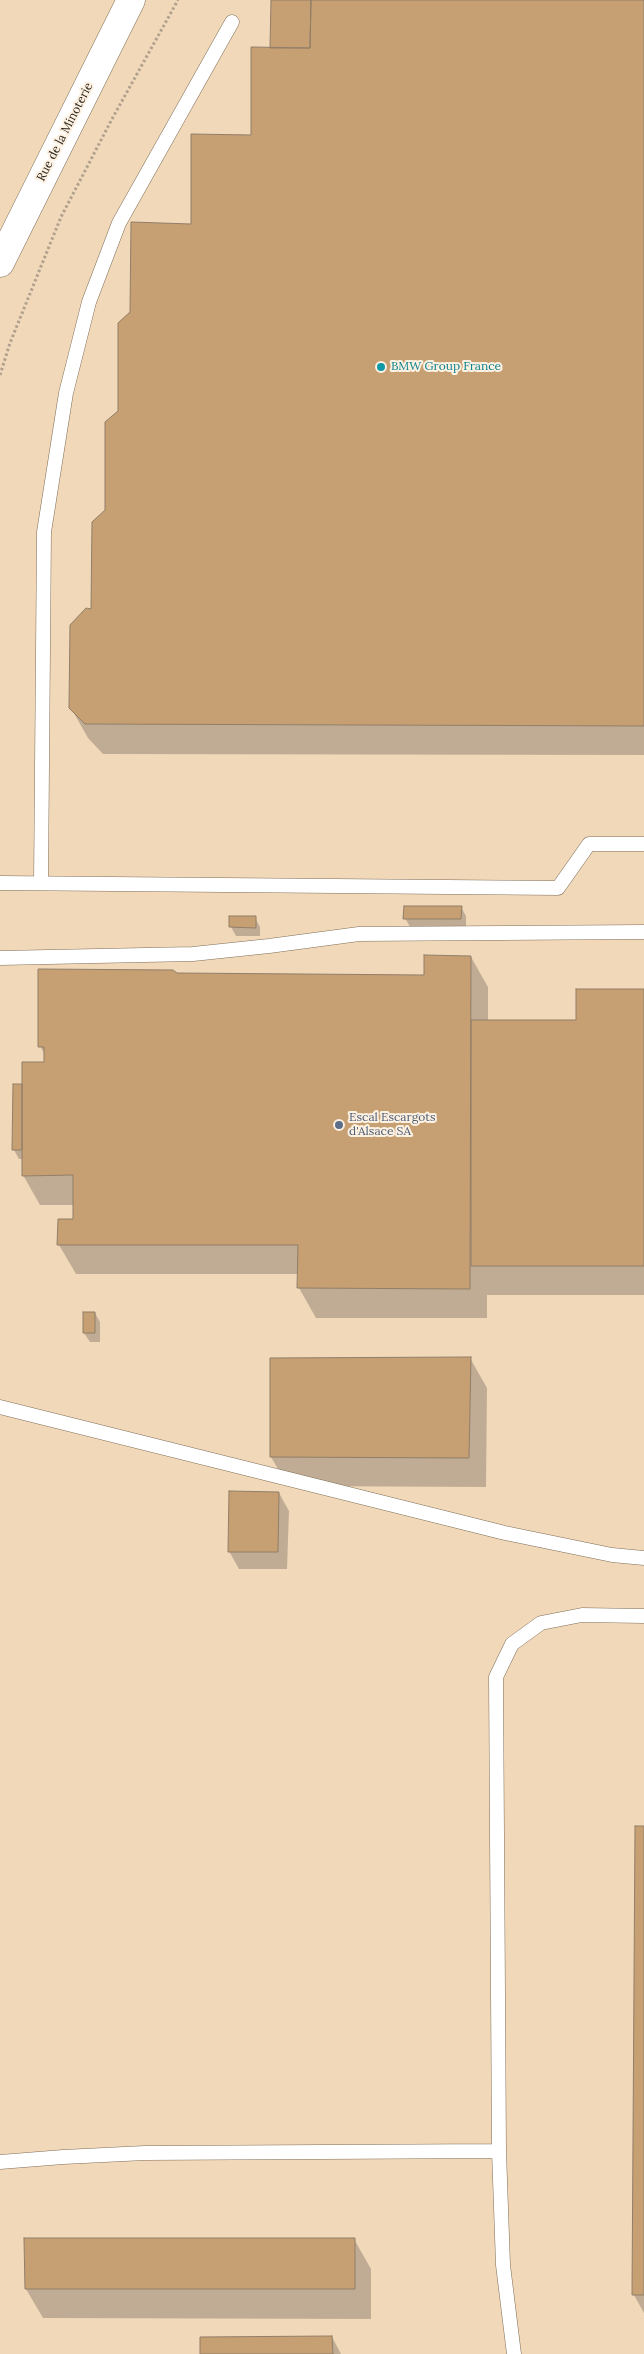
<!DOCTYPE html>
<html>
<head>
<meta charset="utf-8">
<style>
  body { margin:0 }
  canvas { display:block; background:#f6e2ca }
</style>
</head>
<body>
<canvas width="644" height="2354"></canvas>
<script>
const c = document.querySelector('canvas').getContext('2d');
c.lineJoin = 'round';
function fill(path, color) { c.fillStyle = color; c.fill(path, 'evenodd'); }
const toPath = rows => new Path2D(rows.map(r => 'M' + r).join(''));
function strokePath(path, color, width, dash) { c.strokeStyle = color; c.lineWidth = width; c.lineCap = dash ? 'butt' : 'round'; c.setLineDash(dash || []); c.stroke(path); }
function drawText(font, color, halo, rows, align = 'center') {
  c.font = font + ' Lora,serif'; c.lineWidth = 4; c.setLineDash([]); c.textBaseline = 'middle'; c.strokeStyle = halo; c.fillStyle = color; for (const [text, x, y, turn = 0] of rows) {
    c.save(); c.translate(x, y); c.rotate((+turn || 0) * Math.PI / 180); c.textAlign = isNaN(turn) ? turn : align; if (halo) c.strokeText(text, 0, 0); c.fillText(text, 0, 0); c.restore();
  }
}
fill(toPath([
  [0,0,644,0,644,2354,0,2354]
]), '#f0d8b9');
fill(toPath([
  [272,0,644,0,644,755,103,754,88,738,71,708,93,610,132,312,252,136,272,49],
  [461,907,466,916,466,927,410,927,405,918],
  [255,918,260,927,260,936,236,936,231,927],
  [471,957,488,987,488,1021,578,1021,644,990,644,1295,487,1295,487,1318,316,1318,299,1288,299,1274,76,1274,59,1245,74,1220,74,1205,40,1205,23,1175,23,1159,19,1159,14,1150,23,1085,46,1063,46,1056,40,1046,176,975,425,976],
  [84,1313,95,1313,100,1322,100,1342,90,1342,84,1333],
  [470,1358,487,1388,486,1487,288,1486,271,1457],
  [279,1493,289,1511,287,1569,239,1569,229,1551],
  [644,1827,644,2313,634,2295],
  [354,2239,371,2269,371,2319,43,2318,26,2289],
  [332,2337,341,2354,201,2354]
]), '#0003');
const building = toPath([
  [271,0,311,0,310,48,270,48,271,0],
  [311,0,644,0,644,726,85,724,69,708,70,625,86,608,91,609,92,522,105,510,105,422,118,411,118,323,130,312,131,222,191,224,191,134,251,135,251,47,310,48,311,0],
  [404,906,462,906,461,919,403,919,404,906],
  [229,916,256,916,256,928,229,927,229,916],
  [424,955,471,956,470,1289,297,1288,298,1245,57,1245,58,1219,73,1219,73,1175,22,1176,22,1062,44,1062,44,1047,38,1047,38,969,173,970,177,973,424,975,424,955],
  [576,989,644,989,644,1266,471,1266,471,1020,576,1020,576,989],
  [13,1084,22,1084,22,1150,12,1150,13,1084],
  [83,1312,95,1312,95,1333,83,1333,83,1312],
  [471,1357,469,1458,270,1457,270,1358,471,1357],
  [229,1491,279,1492,278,1552,228,1552,229,1491],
  [635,1826,644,1826,644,2295,632,2295,635,1826],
  [24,2238,355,2238,355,2289,25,2289,24,2238],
  [332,2336,333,2354,200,2354,200,2337,332,2336]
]);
fill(building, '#c69f72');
strokePath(building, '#927f69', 1);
const service = toPath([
  [0,883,558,888,589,844,644,844],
  [41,883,44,532,66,393,89,302,119,223,232,22],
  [0,958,193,954,269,946,359,934,644,932],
  [0,1407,505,1533,612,1555,644,1558],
  [499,2151,496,1677,512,1644,541,1623,582,1615,644,1616],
  [0,2162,63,2157,145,2153,499,2151,503,2265,514,2354]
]);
const minor = toPath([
  [0,263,131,0]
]);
strokePath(service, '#806f59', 15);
strokePath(minor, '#806f59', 29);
strokePath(toPath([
  [0,375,10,343,61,217,112,119,178,0]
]), '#b0a08e', 3, [2.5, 2.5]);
strokePath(service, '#fff', 14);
strokePath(minor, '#fff', 28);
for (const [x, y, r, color] of [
  [381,367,5,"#0f9aa8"],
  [339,1125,5,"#5c6f8a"]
]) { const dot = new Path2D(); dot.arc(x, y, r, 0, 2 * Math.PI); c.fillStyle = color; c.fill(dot); strokePath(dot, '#fdf1e2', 2); }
drawText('12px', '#2c251c', '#fdf1e2', [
  ["Rue de la Minoterie",65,132,-63]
]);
drawText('12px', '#0d838f', '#fdf1e2', [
  ["BMW Group France",391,367]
], 'left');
drawText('12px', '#4e5e75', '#fdf1e2', [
  ["Escal Escargots",349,1118],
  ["d'Alsace SA",349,1132]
], 'left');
</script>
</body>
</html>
